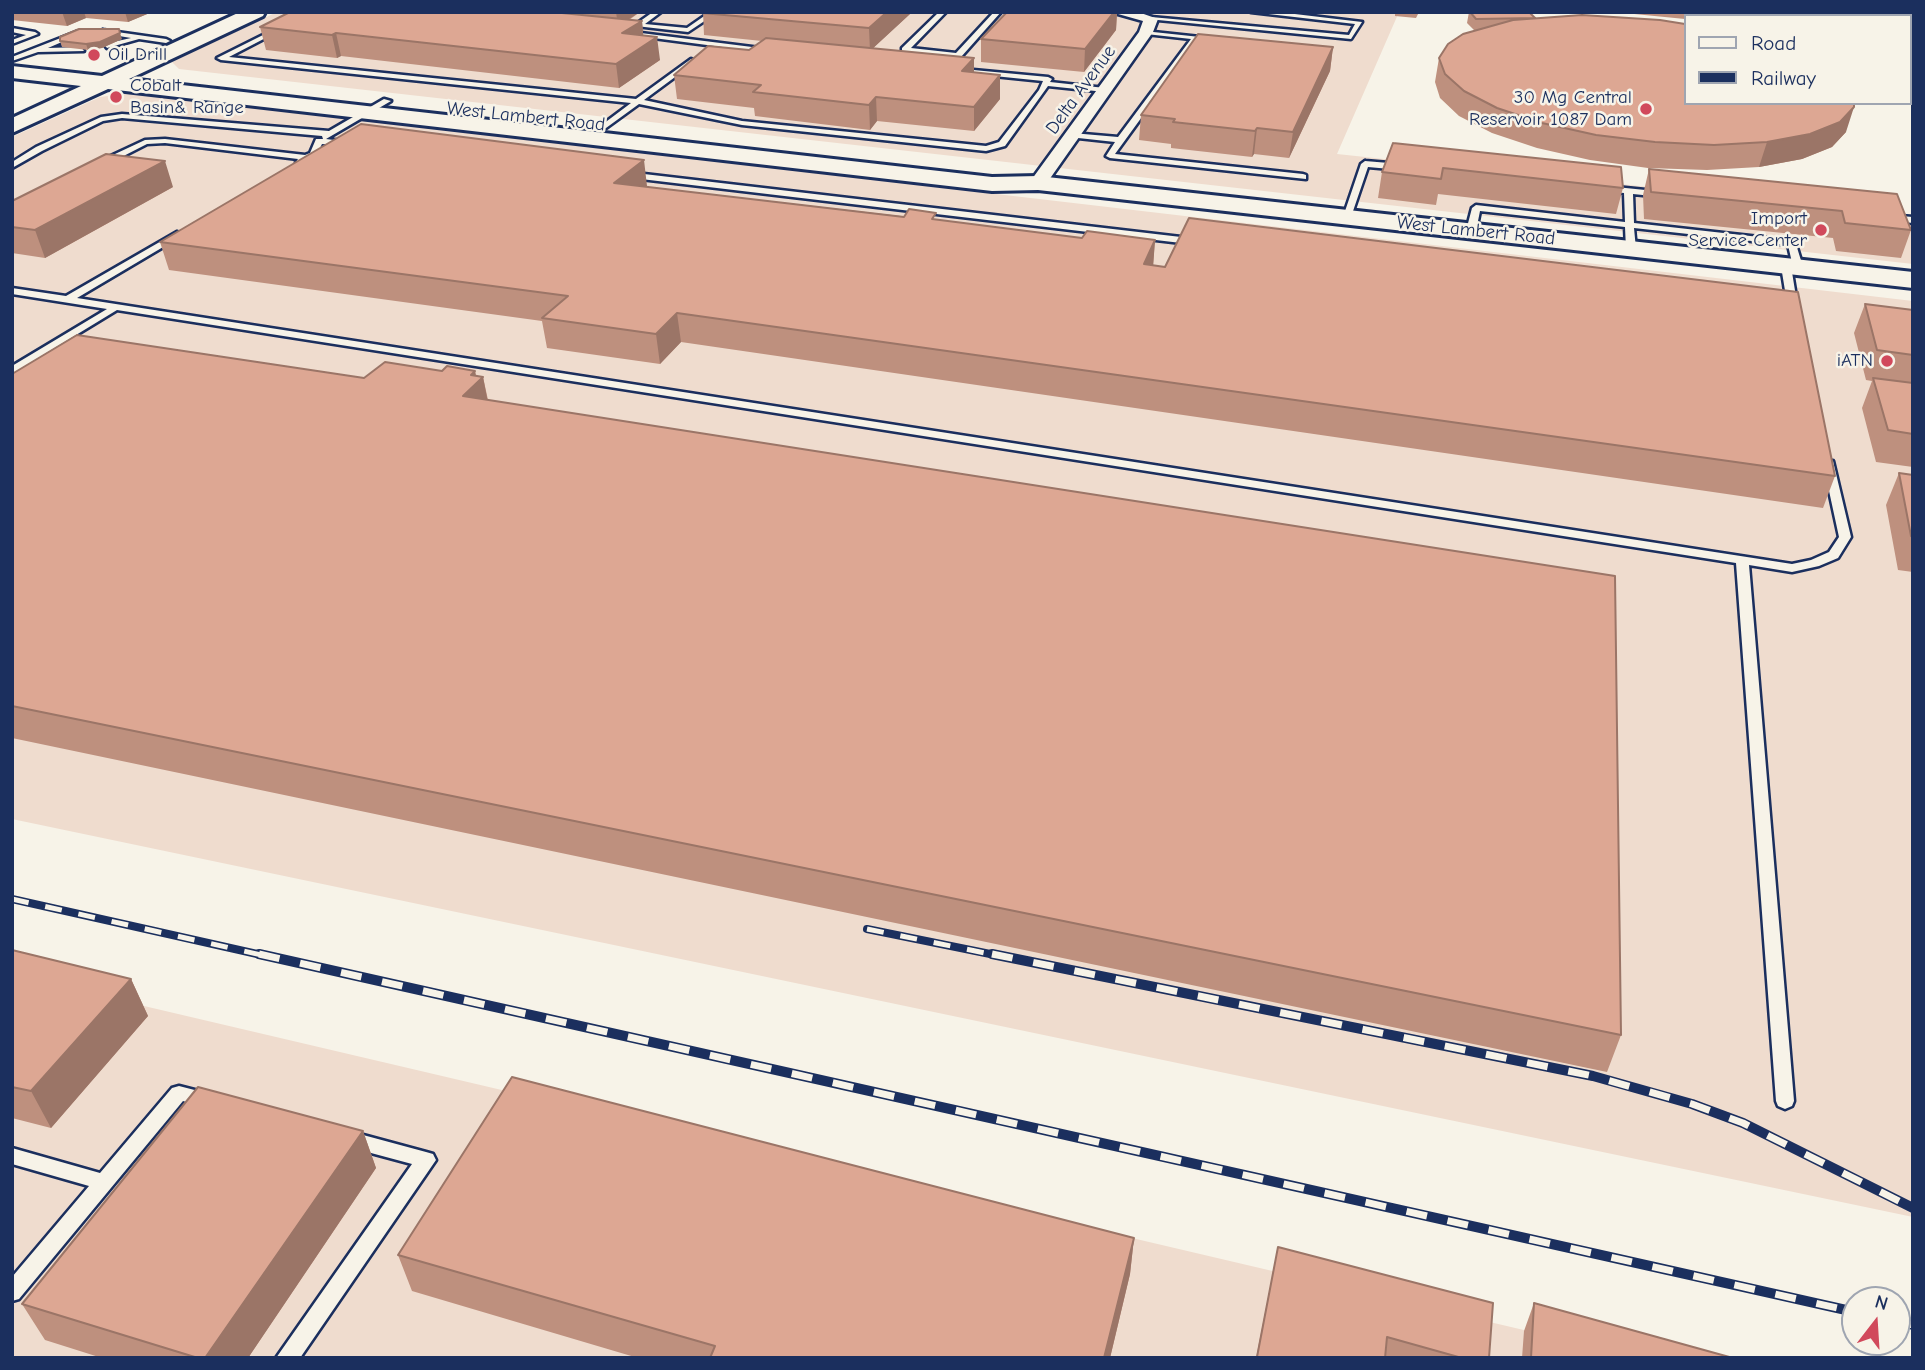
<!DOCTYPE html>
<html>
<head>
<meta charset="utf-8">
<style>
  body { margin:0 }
  #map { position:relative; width:1925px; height:1370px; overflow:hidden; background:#f7f3e8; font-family:"Comic Neue",sans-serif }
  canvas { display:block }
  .frame { position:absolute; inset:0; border:14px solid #1b2f5e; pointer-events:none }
  .legend { position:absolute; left:1684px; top:14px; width:228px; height:91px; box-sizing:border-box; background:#f7f3e8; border:2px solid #9fa5b1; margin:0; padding:9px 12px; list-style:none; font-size:21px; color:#1b2f5e }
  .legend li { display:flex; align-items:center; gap:14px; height:35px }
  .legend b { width:35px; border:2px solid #9fa5b1 }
  .north { position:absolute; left:1841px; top:1286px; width:70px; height:70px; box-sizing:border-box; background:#f7f3e8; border:2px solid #9fa5b1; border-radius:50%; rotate:17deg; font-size:19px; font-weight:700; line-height:28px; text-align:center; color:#1b2f5e }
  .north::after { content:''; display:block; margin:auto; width:24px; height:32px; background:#d1495b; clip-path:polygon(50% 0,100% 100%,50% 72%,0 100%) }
</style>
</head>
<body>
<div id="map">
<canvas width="1925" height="1370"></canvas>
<div class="frame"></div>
<ul class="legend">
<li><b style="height:9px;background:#f7f3e8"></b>Road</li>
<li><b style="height:9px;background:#1b2f5e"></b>Railway</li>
</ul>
<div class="north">N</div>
</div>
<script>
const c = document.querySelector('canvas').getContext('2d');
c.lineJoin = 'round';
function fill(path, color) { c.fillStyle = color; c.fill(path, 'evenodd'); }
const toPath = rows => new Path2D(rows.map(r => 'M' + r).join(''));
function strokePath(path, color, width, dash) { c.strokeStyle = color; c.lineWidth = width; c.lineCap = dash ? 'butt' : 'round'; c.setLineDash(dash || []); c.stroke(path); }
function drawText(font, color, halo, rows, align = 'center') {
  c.font = font + ' "Comic Neue",sans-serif'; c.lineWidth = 5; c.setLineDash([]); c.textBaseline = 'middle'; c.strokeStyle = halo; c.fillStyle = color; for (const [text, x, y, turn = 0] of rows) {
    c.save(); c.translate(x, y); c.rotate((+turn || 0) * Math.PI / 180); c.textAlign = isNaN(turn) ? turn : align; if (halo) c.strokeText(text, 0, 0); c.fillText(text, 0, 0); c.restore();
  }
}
fill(toPath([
  [277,12,1399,12,1337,154,1913,215,1913,264,179,69,172,62],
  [131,93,1913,301,1913,1217,12,819,12,137,100,97],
  [12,975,1643,1358,12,1358]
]), '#efdcce');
const lane = toPath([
  [653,12,661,12,645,24,687,28,710,12,718,12,688,32,636,26,636,24,653,12],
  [939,12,946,12,911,48,956,53,994,12,1001,12,961,57,902,52,902,48,939,12],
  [1251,12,1278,12,1362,22,1351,39,1148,19,1151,17,1349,35,1355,24,1251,12],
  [12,28,35,32,38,34,12,44,12,40,26,35,12,32,12,28],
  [277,28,279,31,229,57,636,99,691,59,695,61,694,63,644,100,742,121,986,146,999,142,1039,90,1043,81,955,72,951,70,952,68,1048,77,1052,79,1050,82,1105,88,1109,90,1105,92,1048,86,1005,146,986,151,742,125,639,104,606,128,603,128,603,124,631,103,221,60,217,58,277,28],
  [103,30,166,39,170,41,166,43,139,39,107,48,104,44,131,38,101,33,103,30],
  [625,31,768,49,772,51,768,53,623,34,625,31],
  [1144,31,1200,37,1115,154,1303,174,1306,175,1306,179,1110,158,1106,156,1115,142,1069,137,1069,133,1072,133,1118,137,1191,39,1146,34,1144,31],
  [76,32,78,35,48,48,81,47,84,51,38,52,12,61,12,57,76,32],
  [1909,50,1913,51,1913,55,1909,54,1909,50],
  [384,99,391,101,326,139,350,142,354,144,353,146,322,144,316,156,300,165,296,162,298,159,165,143,147,144,106,165,100,165,100,161,145,140,165,139,305,155,310,153,316,139,323,139,322,136,122,118,103,121,42,151,12,168,12,162,36,147,101,117,122,114,329,131,384,99],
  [1365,161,1401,164,1405,167,1401,170,1368,167,1351,217,1344,219,1343,217,1361,164,1365,161],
  [627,172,1198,239,1203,242,1198,245,624,177,624,173,627,172],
  [1606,186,1665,192,1666,194,1662,197,1633,194,1634,223,1795,241,1803,267,1798,270,1793,267,1788,245,1634,228,1636,249,1631,252,1626,249,1625,227,1480,211,1476,231,1471,234,1466,231,1472,208,1476,205,1625,222,1624,193,1603,191,1603,187,1606,186],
  [1888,215,1913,217,1913,223,1885,220,1884,218,1888,215],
  [177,232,180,233,180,237,77,298,1792,564,1811,560,1829,552,1839,537,1823,463,1825,461,1833,461,1851,537,1838,558,1819,566,1792,572,1749,565,1794,1101,1792,1106,1785,1109,1778,1106,1776,1101,1736,563,117,310,12,374,12,366,107,309,12,294,12,288,66,296,177,232],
  [1786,263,1791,266,1798,309,1793,312,1788,309,1781,266,1786,263],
  [179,1086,214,1095,216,1100,214,1105,207,1108,183,1101,19,1299,12,1301,12,1277,89,1186,12,1164,12,1148,100,1173,172,1088,179,1086],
  [352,1132,426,1152,433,1154,436,1160,300,1358,276,1358,412,1164,345,1146,343,1140,345,1134,352,1132]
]);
const street = toPath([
  [1111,12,1138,12,1158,19,1153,32,1044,187,1032,187,1029,183,1032,179,1139,32,1143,21,1111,12]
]);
const secondary = toPath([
  [240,12,265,12,263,16,129,79,992,177,1038,176,1913,272,1913,288,1038,190,992,191,108,89,12,133,12,118,81,86,12,78,12,66,102,76,240,12]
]);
strokePath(lane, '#1b2f5e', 5);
strokePath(street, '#1b2f5e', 5);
strokePath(secondary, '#1b2f5e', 6);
fill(lane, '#f7f3e8');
fill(street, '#f7f3e8');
fill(secondary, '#f7f3e8');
const railFar1 = toPath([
  [12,899,266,956],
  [867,929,1000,956]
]);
const rail = toPath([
  [259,954,1855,1312],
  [992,954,1593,1076,1692,1104,1743,1123,1913,1208],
  [1897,1321,1913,1325]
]);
strokePath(railFar1, '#1b2f5e', 8);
strokePath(rail, '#1b2f5e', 10);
strokePath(railFar1, '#f7f3e8', 5, [17]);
strokePath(rail, '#f7f3e8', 7, [21]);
fill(toPath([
  [12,12,152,12,128,22,86,18,67,26,12,20],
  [290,12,640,12,629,20,642,21,643,35,660,60,619,88,341,56,337,58,266,50,260,27],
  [703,12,910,12,910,14,873,48,974,72,1000,99,974,131,877,121,870,130,755,116,754,108,677,99,674,75,749,50,762,41,704,35],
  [1007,12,1117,12,1116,30,1084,72,981,62,981,39],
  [1333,12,1354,12,1353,14],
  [1395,12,1419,12,1416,18,1395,16],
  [1469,12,1529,12,1535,19,1846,132,1832,147,1802,159,1759,167,1707,170,1648,168,1590,160,1537,148,1492,133,1459,116,1440,98,1435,82,1439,58,1476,30,1474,30,1467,23],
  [1614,12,1805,12,1804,16,1685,16,1685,19],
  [1809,12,1913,12,1913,43,1909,43,1909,16,1808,16],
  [122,39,102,48,88,50,62,47,60,41],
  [1333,47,1330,71,1289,158,1254,154,1252,157,1171,148,1171,144,1139,140,1141,115],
  [1393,143,1623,188,1616,214,1438,194,1436,205,1378,198,1382,172],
  [1649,169,1897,194,1911,230,1901,258,1836,251,1833,238,1644,219,1643,195],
  [647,186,646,187,936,220,1082,238,1155,240,1153,265,1835,476,1823,508,681,342,660,364,547,348,542,321,169,270,160,242],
  [173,187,45,258,12,253,12,201],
  [1865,304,1913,310,1913,467,1876,462,1862,408,1872,381,1866,380,1854,333],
  [442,371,475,371,476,376,483,377,488,400,1621,1035,1607,1072,12,738,12,374,364,378],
  [1899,473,1913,475,1913,572,1898,570,1886,505],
  [12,950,131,979,148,1016,51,1128,12,1118],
  [363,1131,376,1168,248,1358,102,1358,45,1340,22,1304],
  [1134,1238,1130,1274,1110,1358,638,1358,412,1291,398,1255],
  [1278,1247,1489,1358,1256,1358],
  [1534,1303,1733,1358,1522,1358,1524,1331]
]), '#be907e');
fill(toPath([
  [62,12,84,12,86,18,67,26],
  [125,12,152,12,128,22],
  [616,12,640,12,618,26],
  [887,12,910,12,910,14,870,51,869,28],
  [1114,12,1117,12,1116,30,1084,72,1085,49],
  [642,21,644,43,622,33],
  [120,33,122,39,102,48,88,50,86,44],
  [336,33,341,56,337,58,332,35],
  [657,37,660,60,619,88,616,64],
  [1333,47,1330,71,1289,158,1293,132],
  [974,58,974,82,962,71],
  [1000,75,1000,99,974,131,974,107],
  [876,97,877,121,870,130,869,105],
  [1854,107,1846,132,1832,147,1802,159,1759,167,1767,142],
  [1257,128,1254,154,1252,157,1255,131],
  [644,160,647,186,617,209,614,183],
  [165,161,173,187,45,258,35,230],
  [1155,240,1153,268,1144,264],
  [677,313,681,342,660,364,656,334],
  [475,371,477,383,483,377,489,408,463,396,471,375],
  [131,979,148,1016,51,1128,31,1091],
  [363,1131,376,1168,248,1358,205,1358],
  [1134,1238,1130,1274,1110,1358,1104,1358]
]), '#9b7567');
const building = toPath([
  [290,12,552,12,642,21,622,33,657,37,616,64,336,33,332,35,260,27,290,12],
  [703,12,887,12,869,28,702,13,703,12],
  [1007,12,1114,12,1085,49,981,39,1007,12],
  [1470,12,1529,12,1535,18,1476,19,1470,12],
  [1826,12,1913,12,1913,20,1909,20,1909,16,1864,16,1826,12],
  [1582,15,1660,20,1685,24,1685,103,1854,103,1854,107,1840,122,1810,134,1767,142,1714,145,1655,142,1596,135,1542,123,1497,108,1464,91,1445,74,1439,58,1448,44,1463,34,1513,20,1582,15],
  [79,29,119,29,120,33,100,42,86,44,60,41,60,37,79,29],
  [1198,34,1333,47,1293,132,1257,128,1255,131,1173,122,1175,119,1141,115,1198,34],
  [766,38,974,58,962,71,1000,75,974,107,876,97,869,105,753,92,761,85,674,75,708,46,749,50,766,38],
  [361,124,644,160,614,183,904,217,909,209,936,213,932,219,1082,238,1087,231,1155,240,1144,264,1165,267,1189,218,1798,292,1835,476,677,313,656,334,542,318,568,296,160,242,361,124],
  [1393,143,1621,167,1623,188,1443,168,1441,179,1382,172,1393,143],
  [106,154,165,161,35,230,12,227,12,201,106,154],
  [1649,169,1897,194,1911,230,1845,223,1842,211,1651,192,1649,169],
  [1865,304,1913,310,1913,355,1877,350,1865,304],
  [77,335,364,378,385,362,442,371,447,366,475,371,471,375,483,377,463,396,1615,576,1621,1035,12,706,12,374,77,335],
  [1873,378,1913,383,1913,434,1888,430,1873,378],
  [1899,473,1913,475,1913,537,1911,536,1899,473],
  [12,950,131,979,31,1091,12,1087,12,950],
  [512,1077,1134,1238,1104,1358,710,1358,715,1346,398,1255,512,1077],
  [198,1087,363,1131,205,1358,198,1358,22,1304,198,1087],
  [1278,1247,1493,1303,1489,1358,1462,1358,1387,1337,1385,1358,1257,1357,1278,1247],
  [1534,1303,1733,1358,1531,1358,1534,1303]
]);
fill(building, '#dda793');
strokePath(building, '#9b7567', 2);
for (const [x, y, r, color] of [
  [94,55,7,"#d1495b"],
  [116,97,7,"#d1495b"],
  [1646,109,7,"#d1495b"],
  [1821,230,7,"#d1495b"],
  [1887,361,7,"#d1495b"]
]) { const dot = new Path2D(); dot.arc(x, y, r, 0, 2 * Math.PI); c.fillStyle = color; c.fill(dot); strokePath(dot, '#f7f3e8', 2.5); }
drawText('19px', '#1b2f5e', '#f7f3e8', [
  ["Oil Drill",108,55,"left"],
  ["Cobalt",130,86,"left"],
  ["Basin& Range",130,108,"left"],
  ["30 Mg Central",1632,98],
  ["Reservoir 1087 Dam",1632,120],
  ["Import",1807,219],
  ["Service Center",1807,241],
  ["iATN",1873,361]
], 'right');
drawText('19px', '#1b2f5e', '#f7f3e8', [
  ["Delta Avenue",1081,90,-54],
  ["West Lambert Road",526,117,6],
  ["West Lambert Road",1476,231,6]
]);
</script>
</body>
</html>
